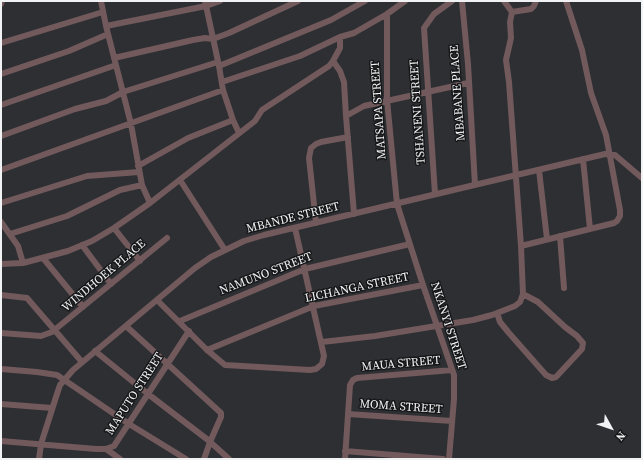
<!DOCTYPE html>
<html>
<head>
<meta charset="utf-8">
<style>
  body { margin:0 }
  #map { position:relative; width:643px; height:460px; overflow:hidden; background:#2d2f33; font-family:"Source Serif 4",serif }
  canvas { display:block }
  .frame { position:absolute; inset:0; border:2px solid #f1f2f4; pointer-events:none }
  .north { position:absolute; left:591px; top:408px; width:40px; height:40px; -webkit-text-stroke:3px #161719; paint-order:stroke; rotate:130deg; font-size:11px; font-weight:700; line-height:16px; text-align:center; color:#f1f2f4 }
  .north::after { content:''; display:block; margin:auto; width:14px; height:18px; background:#f1f2f4; clip-path:polygon(50% 0,100% 100%,50% 72%,0 100%) }
</style>
</head>
<body>
<div id="map">
<canvas width="643" height="460"></canvas>
<div class="frame"></div>
<div class="north">N</div>
</div>
<script>
const c = document.querySelector('canvas').getContext('2d');
c.lineJoin = 'round';
const toPath = rows => new Path2D(rows.map(r => 'M' + r).join(''));
function strokePath(path, color, width, dash) { c.strokeStyle = color; c.lineWidth = width; c.lineCap = dash ? 'butt' : 'round'; c.setLineDash(dash || []); c.stroke(path); }
function drawText(font, color, halo, rows, align = 'center') {
  c.font = font + ' "Source Serif 4",serif'; c.lineWidth = 3; c.setLineDash([]); c.textBaseline = 'middle'; c.strokeStyle = halo; c.fillStyle = color; for (const [text, x, y, turn = 0] of rows) {
    c.save(); c.translate(x, y); c.rotate((+turn || 0) * Math.PI / 180); c.textAlign = isNaN(turn) ? turn : align; if (halo) c.strokeText(text, 0, 0); c.fillText(text, 0, 0); c.restore();
  }
}
strokePath(toPath([
  [101,1,106,26,131,124,142,185,150,203],
  [205,1,219,66,223,90,233,120,239,133],
  [462,1,468,64,475,185],
  [504,1,512,12],
  [1,4,2,1],
  [512,12,531,9,534,6,536,1],
  [387,14,387,100,397,204,423,285,454,375,454,399,449,459],
  [106,26,206,6,220,1],
  [1,43,103,12],
  [114,58,193,40,205,38,213,39,229,33,298,1],
  [333,61,340,71,344,82,346,116],
  [219,66,331,20,365,1],
  [1,74,69,51,108,34],
  [222,82,300,56,340,37,354,33,387,14,405,1],
  [1,105,116,65],
  [1,136,75,109,106,101,123,92,218,62],
  [583,159,590,229],
  [138,166,188,138,233,120],
  [1,170,223,90],
  [539,170,547,239],
  [180,180,225,250],
  [435,194,424,28,434,14,452,1],
  [1,203,87,176,139,172],
  [354,214,346,116,364,106,468,83],
  [1,222,18,246,23,263],
  [316,223,309,158,311,148,316,144,321,142,348,137],
  [114,228,140,261],
  [10,234,67,216,120,190,142,185],
  [560,236,564,288],
  [82,245,111,284],
  [521,246,614,223,617,221,620,216,620,210,606,135,591,93,582,50,566,1],
  [43,258,83,307],
  [1,264,23,263,68,251,92,241,114,228,150,203,255,121,262,110,329,66,333,61,340,48,340,37],
  [1,295,27,298,82,362],
  [157,300,207,350,225,365,310,370,316,369,322,364,324,356,295,228],
  [497,313,500,322,509,333,546,375,552,378,556,377,582,349,583,343,577,336,565,327,538,302,523,294],
  [180,321,305,269,410,244],
  [126,326,221,413,221,417,210,442,204,459],
  [1,333,41,336,52,332,167,238],
  [322,342,375,336,473,320,492,315,515,306,520,302,523,294,521,246,509,82,506,60,511,38,510,22,512,12],
  [207,350,314,306,423,285],
  [95,351,148,394,208,440,229,459],
  [1,369,37,372,57,375,129,424,186,459],
  [1,404,52,408],
  [348,414,452,421],
  [1,441,96,449,106,449,114,446,189,331],
  [106,449,120,459],
  [345,451,443,459],
  [39,459,41,444,56,397,60,385,73,370,195,268,211,257,244,241,264,235,605,154,615,155,642,178],
  [345,459,350,385,353,380,357,378,452,370]
]), '#71595c', 6);
drawText('12px', '#f1f2f4', '#161719', [
  ["MBABANE PLACE",458,93,-94],
  ["MATSAPA STREET",379,110,-94],
  ["TSHANENI STREET",418,112,-94],
  ["MBANDE STREET",293,218,-14],
  ["NAMUNO STREET",266,274,-21],
  ["WINDHOEK PLACE",104,276,-40],
  ["LICHANGA STREET",357,288,-12],
  ["NKANYI STREET",448,326,72],
  ["MAUA STREET",401,364,-5],
  ["MAPUTO STREET",135,394,-57],
  ["MOMA STREET",401,407,4]
]);
</script>
</body>
</html>
